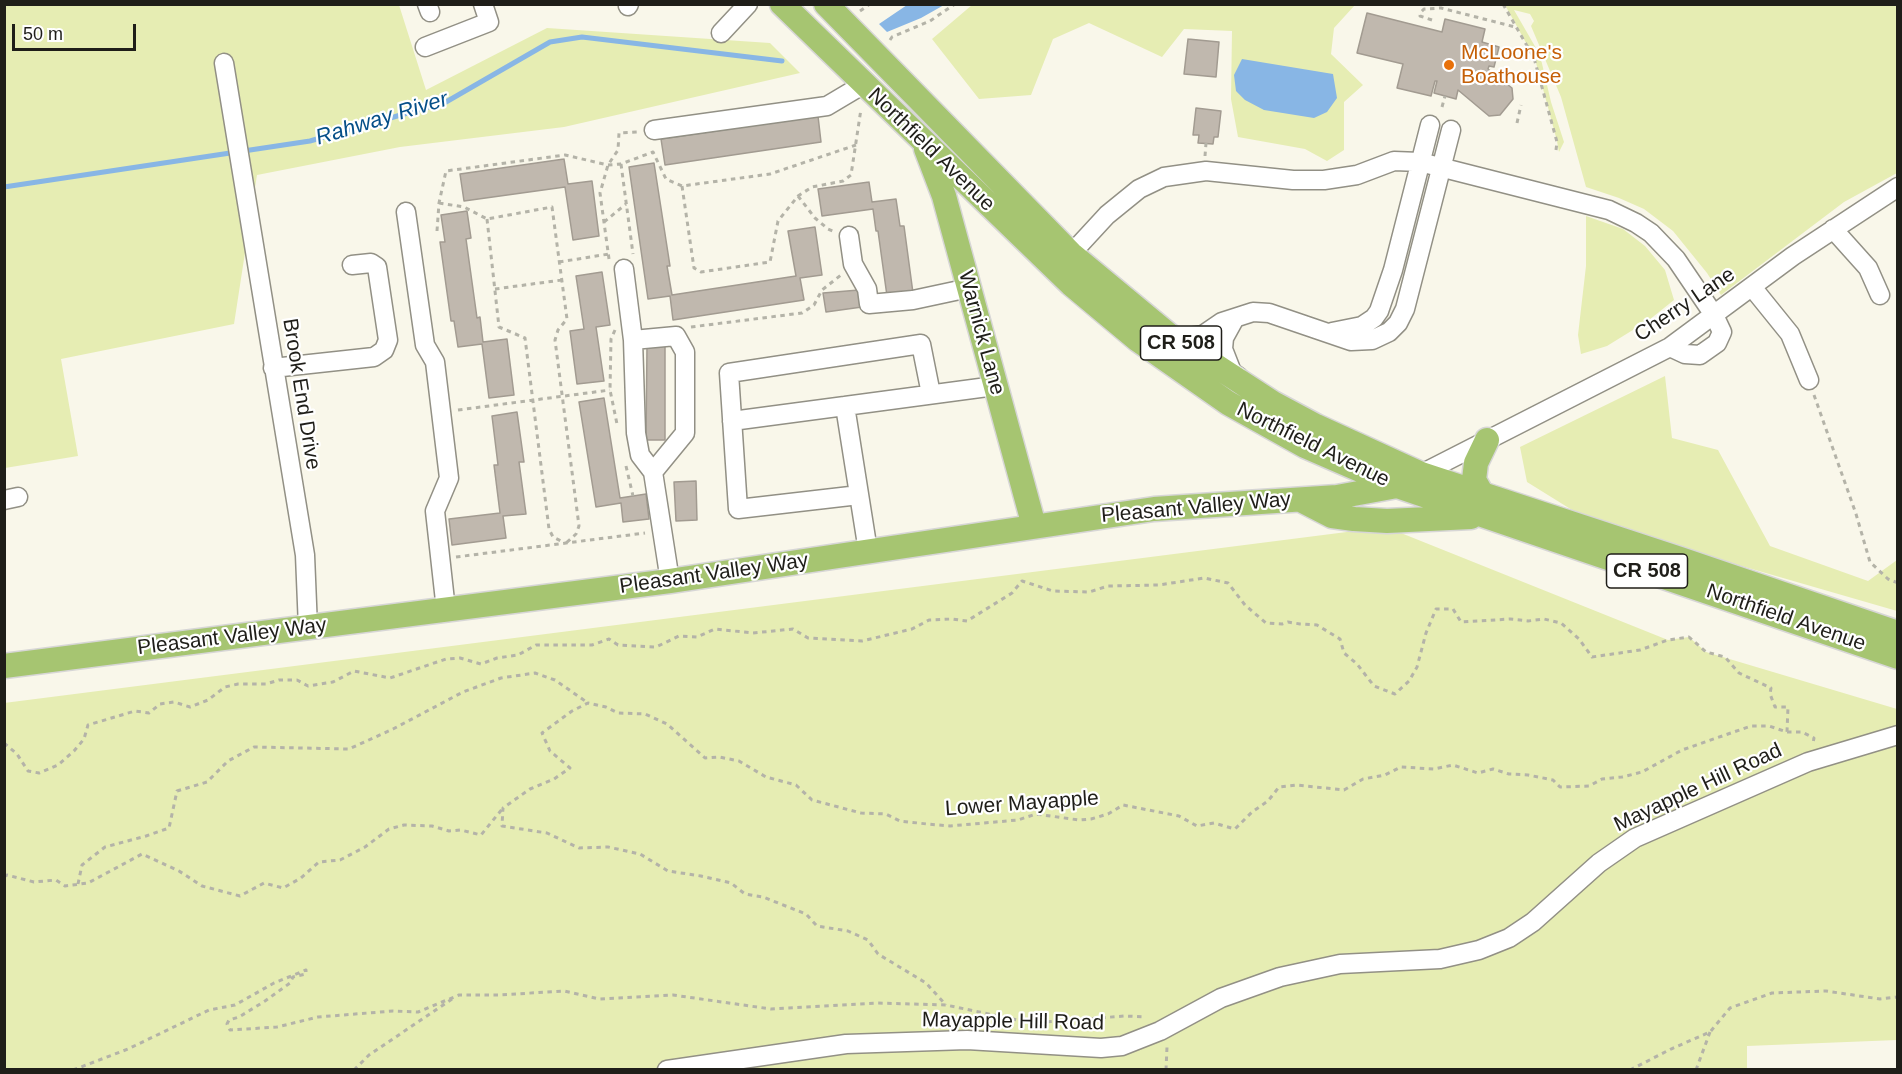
<!DOCTYPE html>
<html>
<head>
<meta charset="utf-8">
<style>
  body { margin:0 }
  #map { position:relative; width:1902px; height:1074px; overflow:hidden; background:#f9f7ea; font-family:Helvetica,sans-serif }
  canvas { display:block }
  .frame { position:absolute; inset:0; border:6px solid #1f1e19; pointer-events:none }
  .scale { position:absolute; left:12px; top:24px; width:124px; height:27px; box-sizing:border-box; border:3px solid #1f1e19; border-top:0; padding-left:8px; font-size:18px; line-height:21px; white-space:nowrap; color:#1f1e19; -webkit-text-stroke:4px #fff; paint-order:stroke }
</style>
</head>
<body>
<div id="map">
<canvas width="1902" height="1074"></canvas>
<div class="frame"></div>
<div class="scale">50 m</div>
</div>
<script>
const c = document.querySelector('canvas').getContext('2d');
c.lineJoin = 'round';
function fill(path, color) { c.fillStyle = color; c.fill(path, 'evenodd'); }
const toPath = rows => new Path2D(rows.map(r => 'M' + r).join(''));
function strokePath(path, color, width, dash) { c.strokeStyle = color; c.lineWidth = width; c.lineCap = dash ? 'butt' : 'round'; c.setLineDash(dash || []); c.stroke(path); }
function drawText(font, color, halo, rows, align = 'center') {
  c.font = font + ' Helvetica,sans-serif'; c.lineWidth = 4.5; c.setLineDash([]); c.textBaseline = 'middle'; c.strokeStyle = halo; c.fillStyle = color; for (const [text, x, y, turn = 0] of rows) {
    c.save(); c.translate(x, y); c.rotate((+turn || 0) * Math.PI / 180); c.textAlign = isNaN(turn) ? turn : align; if (halo) c.strokeText(text, 0, 0); c.fillText(text, 0, 0); c.restore();
  }
}
fill(toPath([
  [5,5,399,5,426,90,547,28,770,43,800,73,564,127,400,147,257,175,234,324,61,359,78,456,5,468],
  [972,5,1355,5,1334,28,1331,54,1363,85,1344,102,1344,150,1327,161,1305,149,1238,137,1231,99,1232,31,1184,29,1162,57,1089,23,1053,39,1031,95,979,99,932,39],
  [1505,5,1897,5,1897,173,1844,202,1721,295,1707,273,1673,231,1644,209,1619,198,1586,187,1561,97,1531,26,1534,21,1530,14,1514,10,1540,55,1551,102,1564,142,1559,152,1557,141,1535,59],
  [1586,216,1623,229,1645,246,1665,270,1674,300,1649,320,1607,346,1581,354,1578,335,1586,266],
  [1665,376,1672,438,1718,450,1770,546,1868,581,1897,560,1897,611,1593,523,1527,482,1520,447],
  [1386,527,1668,640,1689,637,1706,652,1897,709,1897,1040,1747,1046,1747,1070,5,1069,4,703]
]), '#e6edb3');
fill(toPath([
  [907,5,907,4,944,5,921,18,887,32,879,24],
  [1242,59,1333,74,1337,98,1327,112,1314,118,1264,110,1245,100,1236,91,1234,75]
]), '#88b6e5');
strokePath(toPath([
  [4,187,310,141,446,102,550,42,582,37,782,61]
]), '#88b6e5', 5);
const building = toPath([
  [1367,13,1442,32,1445,19,1485,29,1482,42,1499,47,1494,67,1489,66,1488,69,1512,88,1513,99,1500,115,1489,116,1458,90,1456,99,1434,93,1437,81,1435,81,1431,96,1397,88,1403,64,1357,53,1367,13],
  [1188,39,1219,42,1216,77,1184,74,1188,39],
  [1196,108,1221,111,1218,137,1214,137,1213,144,1198,143,1199,135,1193,135,1196,108],
  [818,116,821,142,665,165,661,139,818,116],
  [564,159,568,184,592,181,599,236,573,240,565,187,464,201,460,174,564,159],
  [654,163,670,266,667,266,672,295,796,276,788,231,815,227,822,275,800,278,804,300,673,320,670,296,648,299,629,167,654,163],
  [869,182,872,202,896,199,900,226,904,226,913,293,887,296,878,231,876,231,873,209,822,216,818,189,869,182],
  [467,211,471,238,466,239,477,318,480,317,483,342,507,339,514,395,489,398,482,344,458,347,454,321,451,321,440,242,445,242,441,215,467,211],
  [602,272,610,325,596,327,604,381,577,384,570,331,584,329,576,276,602,272],
  [859,290,862,307,826,312,823,293,859,290],
  [647,346,665,346,665,440,646,440,647,346],
  [604,398,620,498,646,494,649,519,623,522,621,503,596,507,579,402,604,398],
  [517,412,524,462,519,462,526,514,503,516,506,538,452,545,449,519,500,513,494,465,498,465,492,416,517,412],
  [696,481,697,520,676,521,674,482,696,481]
]);
fill(building, '#c0b8ae');
strokePath(building, '#a29b91', 1.5);
const minor = toPath([
  [427,4,430,12],
  [628,6,629,4],
  [721,33,748,4],
  [425,47,489,22,483,4],
  [224,63,305,555,308,628],
  [654,130,827,106,864,84],
  [406,212,425,345,435,362,449,478,435,511,446,610],
  [1833,229,1868,268,1880,295],
  [849,236,853,264,867,289,869,304,913,300,969,288],
  [1071,254,1107,215,1139,189,1164,177,1206,171,1293,180,1324,180,1357,175,1394,161,1420,162,1609,210,1636,223,1651,233,1676,259,1714,315,1722,332,1717,343,1700,355,1685,354,1670,347],
  [624,269,633,340,636,433,640,455,653,472,670,581],
  [1752,287,1790,334,1809,380],
  [1235,318,1224,338,1223,349,1232,372,1239,377],
  [1332,332,1362,326,1374,318,1379,311,1393,270,1430,125],
  [1170,336,1189,337,1203,335,1222,322,1253,312,1269,313,1351,341,1372,340,1389,332,1398,323,1405,309,1451,130],
  [633,340,676,336,685,352,685,433,653,472],
  [273,368,374,357,384,350,388,340,377,267,371,263,352,265],
  [732,421,845,406],
  [1421,474,1670,347,1793,256,1898,187],
  [859,495,738,509,729,373,921,344,931,394],
  [4,500,18,497],
  [868,551,845,406,995,386],
  [667,1070,846,1044,967,1040,1101,1048,1122,1046,1160,1031,1221,998,1280,977,1340,964,1440,959,1479,950,1509,938,1533,922,1599,863,1635,838,1808,762,1898,735]
]);
const major = toPath([
  [782,4,1071,284,1138,340,1228,403,1305,446,1397,486,1898,657],
  [826,4,1071,254,1170,336,1273,403,1316,426,1421,474,1680,559,1898,633],
  [926,149,944,196,1034,526],
  [1482,494,1474,480,1476,463,1487,440],
  [1301,500,1332,516,1354,519,1387,521,1471,517],
  [4,666,670,581,1154,509,1337,497,1397,486,1421,474]
]);
strokePath(minor, '#929085', 21);
strokePath(major, '#d7d6d6', 27);
strokePath(toPath([
  [1503,4,1534,58,1557,142,1556,150],
  [860,11,870,4],
  [1432,20,1420,16,1421,12,1424,9,1441,8,1515,27],
  [890,40,892,37,930,21,955,4],
  [1442,107,1445,96],
  [1517,123,1521,105],
  [1205,156,1206,143],
  [621,164,633,254],
  [682,186,694,268,701,272,770,262,778,221,798,196,812,187,843,181,851,175,861,109],
  [798,196,815,218,828,229,835,232],
  [439,203,464,207,487,219,552,207,567,319,558,330,555,340,579,526,576,534,566,543],
  [487,219,499,327,525,338,549,529,553,537,565,543],
  [604,222,626,204],
  [437,231,439,203,446,171,565,155,608,165,621,164,653,152,666,179,682,186,770,174,856,145],
  [609,259,600,193,608,165,618,150,619,133,638,132],
  [559,262,609,254],
  [495,289,562,280],
  [691,327,802,313,814,305,822,290,841,275],
  [615,330,611,339,610,390,617,424],
  [1814,395,1856,514,1870,562,1888,579,1898,583],
  [458,410,610,390],
  [626,466,633,496],
  [456,557,645,533],
  [1787,732,1802,732,1814,738,1813,743],
  [4,743,17,754,28,771,39,773,58,765,74,751,84,739,88,725,135,711,149,713,160,704,174,702,190,707,208,700,225,687,238,684,266,684,279,680,297,680,308,686,333,682,354,671,390,678,446,659,460,658,481,664,497,658,518,655,536,645,592,645,609,639,618,645,656,647,679,636,697,637,715,629,753,633,793,629,808,638,862,641,912,629,929,620,952,619,967,621,1012,593,1022,581,1053,591,1089,592,1108,586,1159,585,1204,578,1228,583,1245,605,1266,623,1282,624,1288,622,1300,624,1317,625,1340,639,1344,653,1357,664,1374,686,1395,694,1409,681,1417,667,1426,633,1436,609,1453,609,1461,622,1510,619,1528,621,1544,619,1561,623,1579,639,1592,657,1640,650,1668,640,1689,637,1706,652,1725,657,1739,673,1771,688,1770,694,1775,707,1788,707,1787,732,1769,726,1751,726,1682,750,1642,772,1622,777,1602,779,1589,786,1560,787,1553,780,1528,775,1509,774,1493,769,1478,773,1453,765,1434,769,1401,767,1385,775,1363,779,1344,790,1297,785,1279,787,1268,801,1252,812,1235,829,1214,823,1197,826,1179,816,1123,805,1108,814,1091,819,1079,820,1036,814,1018,820,950,826,927,824,900,821,886,814,861,813,812,800,796,785,766,777,739,761,719,757,705,758,667,724,645,714,618,713,606,707,588,703,572,711,542,733,550,751,570,768,554,779,530,789,503,808,502,826,547,833,579,848,608,847,640,854,668,871,701,876,731,883,745,894,763,897,806,914,817,926,848,931,868,940,878,954,926,983,946,1005],
  [4,877,7,875,34,882,56,880,65,886,88,883,142,854,179,871,202,886,240,896,264,883,283,888,301,878,319,862,340,860,365,847,389,829,404,825,432,826,449,831,461,830,481,835,503,808],
  [78,884,82,865,105,847,146,836,169,828,177,791,207,782,228,761,254,747,349,749,393,729,463,692,501,678,535,673,555,680,588,703],
  [73,1070,128,1049,209,1010,235,1005,274,983,306,970,306,974,293,977,290,983,265,1001,239,1017,229,1020,227,1024,230,1030,277,1027,318,1017,393,1011,418,1012,459,995,499,995,564,991,599,999,673,995,771,1009,878,1003,946,1005,1032,1023,1125,1016,1146,1017],
  [354,1070,369,1055,452,999],
  [1166,1070,1167,1047],
  [1630,1070,1671,1049,1710,1032,1730,1008,1772,993,1826,991,1880,999,1898,997],
  [1696,1070,1710,1032]
]), '#b4b3a8', 3, [4.5, 4.5]);
strokePath(minor, '#fff', 18);
strokePath(major, '#a6c571', 24);
for (const [x, y, r, color] of [
  [1449,65,6,"#e8710a"]
]) { const dot = new Path2D(); dot.arc(x, y, r, 0, 2 * Math.PI); c.fillStyle = color; c.fill(dot); strokePath(dot, '#fff', 2); }
for (const [x, y, w] of [
  [1181,343,81],
  [1647,571,81]
]) { const box = new Path2D(); box.roundRect(x - w / 2, y - 17, w, 34, 4.5); c.fillStyle = '#fff'; c.fill(box); strokePath(box, '#1f1e19', 1.5); }
drawText('bold 20px', '#1f1e19', null, [
  ["CR 508",1181,343],
  ["CR 508",1647,571]
]);
drawText('21px', '#c56008', '#fff', [
  ["McLoone's",1461,53],
  ["Boathouse",1461,77]
], 'left');
drawText('21px', '#1f1e19', '#fff', [
  ["Northfield Avenue",931,150,44],
  ["Cherry Lane",1685,305,-34],
  ["Warnick Lane",981,333,75],
  ["Brook End Drive",301,394,81],
  ["Northfield Avenue",1313,445,26],
  ["Pleasant Valley Way",1196,508,-5],
  ["Pleasant Valley Way",714,574,-8],
  ["Northfield Avenue",1786,618,19],
  ["Pleasant Valley Way",232,637,-7],
  ["Mayapple Hill Road",1698,788,-25],
  ["Lower Mayapple",1022,804,-4],
  ["Mayapple Hill Road",1013,1022,1]
]);
drawText('italic 22px', '#054f88', '#fff', [
  ["Rahway River",382,119,-17]
]);
</script>
</body>
</html>
